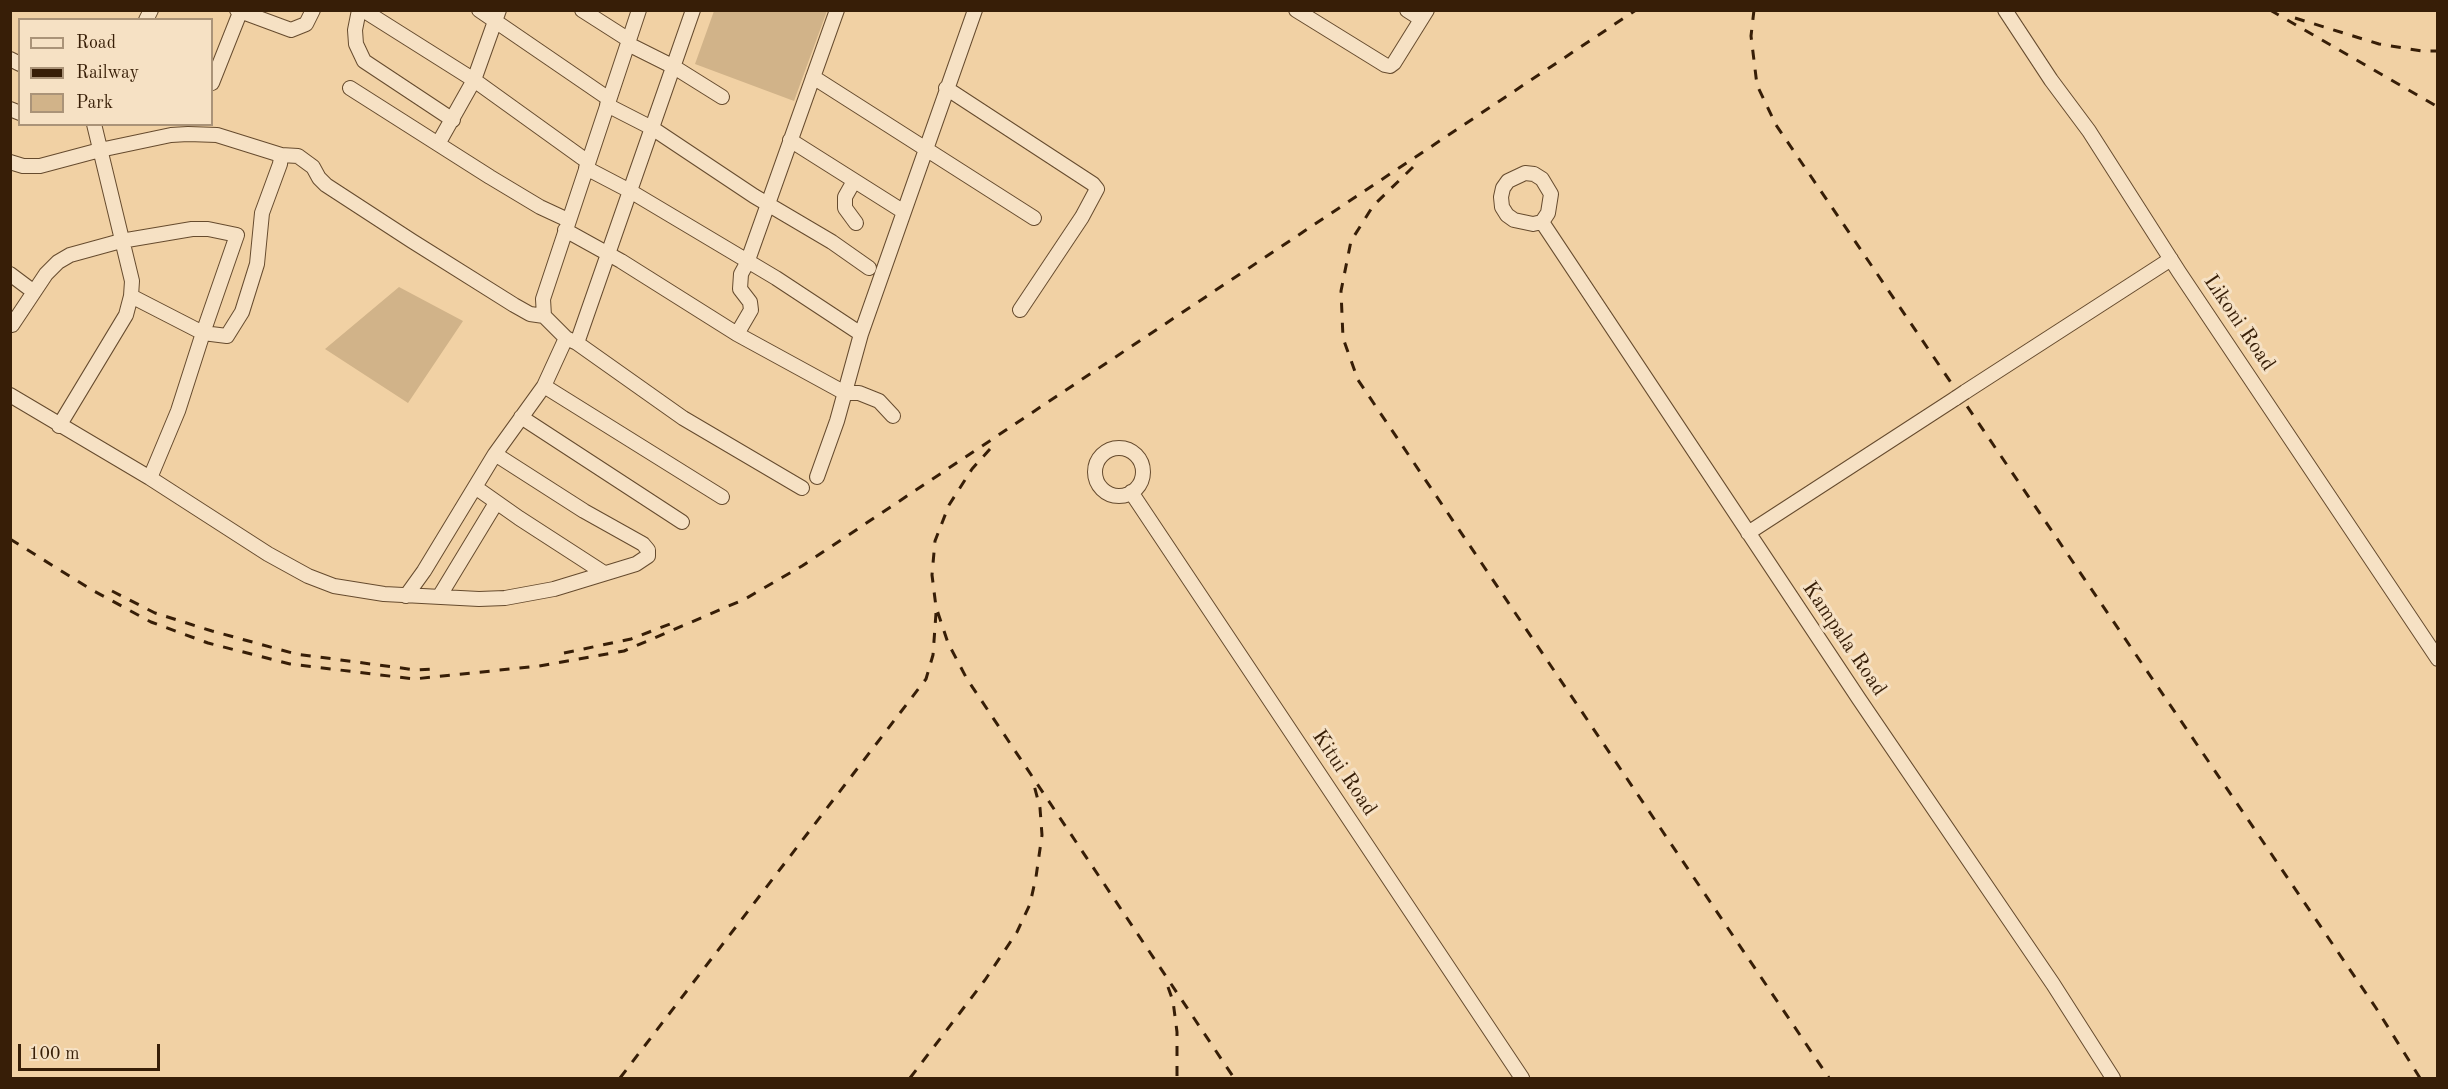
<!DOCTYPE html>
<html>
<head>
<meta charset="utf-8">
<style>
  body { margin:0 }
  #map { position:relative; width:2448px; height:1089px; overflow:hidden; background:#f1d1a4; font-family:"Old Standard TT",serif }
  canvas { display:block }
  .frame { position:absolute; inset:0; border:12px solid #371e07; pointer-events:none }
  .legend { position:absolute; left:18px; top:18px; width:195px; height:108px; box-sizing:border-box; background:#f6e1c4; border:2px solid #aa9378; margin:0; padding:8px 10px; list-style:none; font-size:18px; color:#371e07 }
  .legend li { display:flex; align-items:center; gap:12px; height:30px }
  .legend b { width:30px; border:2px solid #aa9378 }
  .scale { position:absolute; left:18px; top:1044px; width:142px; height:27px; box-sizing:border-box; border:3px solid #371e07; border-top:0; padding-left:8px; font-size:18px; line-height:21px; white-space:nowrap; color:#371e07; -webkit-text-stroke:4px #f6e1c4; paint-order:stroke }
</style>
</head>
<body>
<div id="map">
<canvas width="2448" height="1089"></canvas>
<div class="frame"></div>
<ul class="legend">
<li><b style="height:8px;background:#f6e1c4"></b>Road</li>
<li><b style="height:8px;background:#371e07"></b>Railway</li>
<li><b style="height:16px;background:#d1b389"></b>Park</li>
</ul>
<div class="scale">100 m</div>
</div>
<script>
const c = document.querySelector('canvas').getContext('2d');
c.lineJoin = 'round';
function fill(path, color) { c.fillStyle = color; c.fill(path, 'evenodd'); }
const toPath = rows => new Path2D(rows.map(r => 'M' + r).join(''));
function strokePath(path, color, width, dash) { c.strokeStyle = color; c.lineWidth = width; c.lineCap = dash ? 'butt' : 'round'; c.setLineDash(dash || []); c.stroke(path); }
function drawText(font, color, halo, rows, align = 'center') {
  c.font = font + ' "Old Standard TT",serif'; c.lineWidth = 6; c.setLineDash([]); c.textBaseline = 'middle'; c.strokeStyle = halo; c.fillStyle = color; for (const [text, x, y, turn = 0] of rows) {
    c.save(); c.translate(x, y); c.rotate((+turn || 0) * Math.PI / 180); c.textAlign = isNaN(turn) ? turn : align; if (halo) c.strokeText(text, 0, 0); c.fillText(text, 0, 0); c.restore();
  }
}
fill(toPath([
  [714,11,827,11,794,101,695,64],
  [399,287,463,321,408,403,325,349]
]), '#d1b389');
const minor = toPath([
  [237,10,291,30,306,24,313,10],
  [359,10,355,30,356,44,364,61,453,120],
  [363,10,474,80,588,162],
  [479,10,609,99],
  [582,10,629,40],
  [693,10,577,343,683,418,802,488],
  [1296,10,1385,65,1390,66,1394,63,1427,10],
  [1407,10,1421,19],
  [2005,10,2051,80,2089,131,2179,272,2438,659],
  [146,20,151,10],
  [628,44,674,67,722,97],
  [10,59,20,64],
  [813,77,1034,218],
  [212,83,241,10],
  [350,88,490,177,540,207,568,220],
  [946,88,1093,184,1097,189,1082,217,1020,310],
  [607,105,652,128,754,196,832,242,869,268],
  [10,109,20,113],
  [790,140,904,212],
  [438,144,474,80,499,10],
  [281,155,298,156,313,167,319,178,326,185,412,241,514,305,530,314,544,316],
  [10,162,23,166,40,166,100,150,171,135,188,134,217,135,281,155,280,164,262,213,257,264,242,312,227,336,203,333,178,411,150,478],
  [586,168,630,191,776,278,861,334],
  [1525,173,1534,174,1542,179,1551,194,1548,213,1542,222,1533,224,1514,220,1507,215,1502,207,1501,197,1503,188,1508,181,1525,173],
  [854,181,845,197,845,208,856,223],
  [1542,222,1859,699,2053,984,2113,1078],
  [565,230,621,261,737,334,845,393,859,393,879,401,893,416],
  [10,274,34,292],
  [12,325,46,274,58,262,70,255,121,241,192,229,208,229,237,235,203,333,131,296],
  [737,334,751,310,750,302,740,289,741,274,747,263,837,10],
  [577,343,566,338,544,316,543,299,639,10],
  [544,386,722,497],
  [1965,392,2171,259],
  [10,395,150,478,268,554,308,576,334,586,384,594,479,599,505,598,554,589,636,564,648,556,648,550,643,544,584,511,495,454],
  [521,417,682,522],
  [59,426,126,315,131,296,132,281,94,124],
  '1095 472a24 24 0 1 1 48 0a24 24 0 1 1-48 0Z',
  [817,477,837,421,861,334,975,10],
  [475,487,519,518,604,573],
  [1131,492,1522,1078],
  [1748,533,1956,398],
  [406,596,424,571,495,454,544,386,566,338],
  [439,597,496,503]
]);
strokePath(minor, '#664b2e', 16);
strokePath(minor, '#f6e1c4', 14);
strokePath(toPath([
  [1754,10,1751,36,1757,85,1776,125,2376,1008,2420,1078],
  [2270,10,2438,107],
  [2295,18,2379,44,2422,51,2438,51],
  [1413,167,1373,206,1351,241,1341,291,1343,338,1358,380,1829,1078],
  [990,449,972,469,949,505,935,541,932,575,936,607,948,643,967,679,1234,1078],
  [10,539,92,590,151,622,208,643,290,664,414,679,539,666,624,651,745,599,802,566,1636,10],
  [112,591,155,613,212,631,296,654,416,670,433,669],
  [564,653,631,639,670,624],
  [1168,987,1173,1001,1177,1032,1177,1078],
  [620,1078,926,679,933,655,936,613],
  [910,1078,985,980,1017,932,1030,904,1036,877,1042,835,1040,808,1034,785]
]), '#371e07', 3, [10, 10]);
const minorBridge = toPath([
  [1956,398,1965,392]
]);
strokePath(minorBridge, '#664b2e', 16, []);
strokePath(minorBridge, '#f6e1c4', 14);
drawText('21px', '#371e07', '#f6e1c4', [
  ["Likoni Road",2239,323,56],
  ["Kampala Road",1844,639,56],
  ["Kitui Road",1344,773,56]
]);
</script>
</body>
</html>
